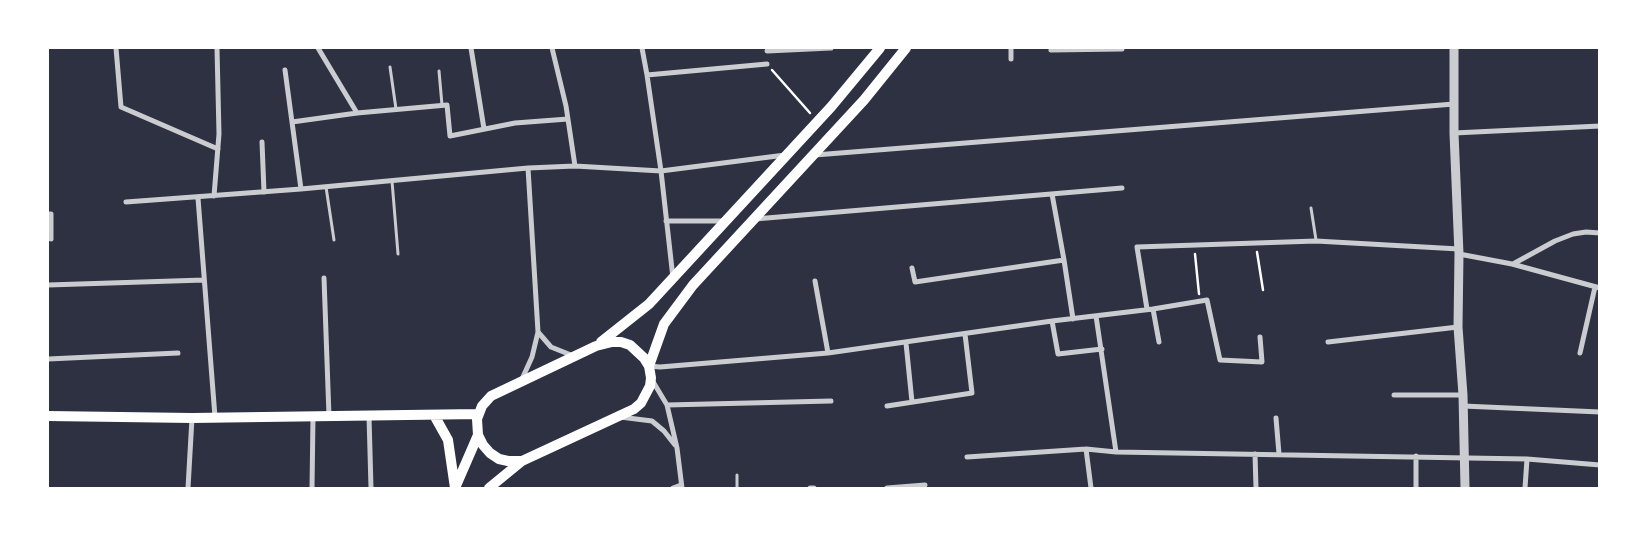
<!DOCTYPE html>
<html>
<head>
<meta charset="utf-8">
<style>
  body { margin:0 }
  #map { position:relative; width:1647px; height:536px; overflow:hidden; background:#2d3142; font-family:"Open Sans",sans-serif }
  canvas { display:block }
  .frame { position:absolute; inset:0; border:49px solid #fff; pointer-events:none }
</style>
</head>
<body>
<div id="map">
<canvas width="1647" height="536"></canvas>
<div class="frame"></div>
</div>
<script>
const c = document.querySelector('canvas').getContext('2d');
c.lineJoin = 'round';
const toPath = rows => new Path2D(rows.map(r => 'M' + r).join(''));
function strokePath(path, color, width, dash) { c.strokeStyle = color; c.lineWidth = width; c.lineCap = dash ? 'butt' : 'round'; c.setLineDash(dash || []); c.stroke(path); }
strokePath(toPath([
  [772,70,810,113],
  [1257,252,1263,290],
  [1195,254,1199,294]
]), '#fff', 2.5);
strokePath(toPath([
  [390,67,396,109],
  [439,71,442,105],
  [392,181,398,254],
  [326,187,334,240],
  [1311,208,1316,240],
  [737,475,737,488]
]), '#caccd0', 3);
strokePath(toPath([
  [116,48,121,107,218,149],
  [318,48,357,113],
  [471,48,484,129],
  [552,48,566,106,575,166],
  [642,48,647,75,661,171,673,278],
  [1011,48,1011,59],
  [1052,48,1051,50,1122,49],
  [767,51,831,48],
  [285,70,301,189],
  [647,75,767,64],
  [292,122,357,113,447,105,450,136,515,123,568,119],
  [1454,133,1600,126],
  [262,142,264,192],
  [815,155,1454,104],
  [1052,194,1064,260],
  [214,196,219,134,217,48],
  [198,198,215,417],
  [126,202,301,189,528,168,575,166,661,171,785,155],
  [48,214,51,214,51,239],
  [755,219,1122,188],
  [666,221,723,221],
  [1459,254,1512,264,1600,288],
  [1513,264,1555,241,1573,234,1586,232,1600,233],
  [912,268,915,282,1064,260,1073,319],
  [324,278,329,416],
  [815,281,828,353],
  [48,285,204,280],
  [1147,309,1137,247,1316,241,1459,249],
  [1153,309,1159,342],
  [1096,316,1116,452],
  [1052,321,1058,354,1102,349],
  [538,332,551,347,571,355],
  [1328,342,1458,327],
  [906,343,912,402],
  [1580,353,1595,287],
  [48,359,178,353],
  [649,366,660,367,828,353,1052,321,1153,309,1207,300,1220,360,1262,362,1260,337],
  [522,379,532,357,538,332,528,168],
  [652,380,667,405,677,448,682,488],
  [1394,395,1463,395],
  [667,405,831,401],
  [887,406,972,393,965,334],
  [1463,406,1600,412],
  [369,416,371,488],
  [620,417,652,421,664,431,675,445],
  [1276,418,1279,454],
  [1086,449,1091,488],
  [1255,454,1256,488],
  [1416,456,1416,488],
  [967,457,1086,449,1116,452,1527,459,1600,465],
  [188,488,192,418],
  [312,488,313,417],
  [673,488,681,485],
  [810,488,814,488],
  [887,488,925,485],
  [1525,488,1527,459]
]), '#caccd0', 5);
strokePath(toPath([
  [1454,48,1454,133,1459,254,1458,327,1463,395,1465,488]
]), '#caccd0', 9);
strokePath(toPath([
  [601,342,649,304,831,107,880,48],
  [612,342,621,342,630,345,644,358,649,366,651,378,650,386,641,403,634,409,522,461,508,461,499,459,490,453,483,445,478,435,477,419,482,406,491,396,596,346,612,342],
  [649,366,664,324,693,285,864,100,906,48],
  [434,415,448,440,455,488],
  [48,416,192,418,478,414],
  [455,488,478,435],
  [489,488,522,461]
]), '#fff', 10);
</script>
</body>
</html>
